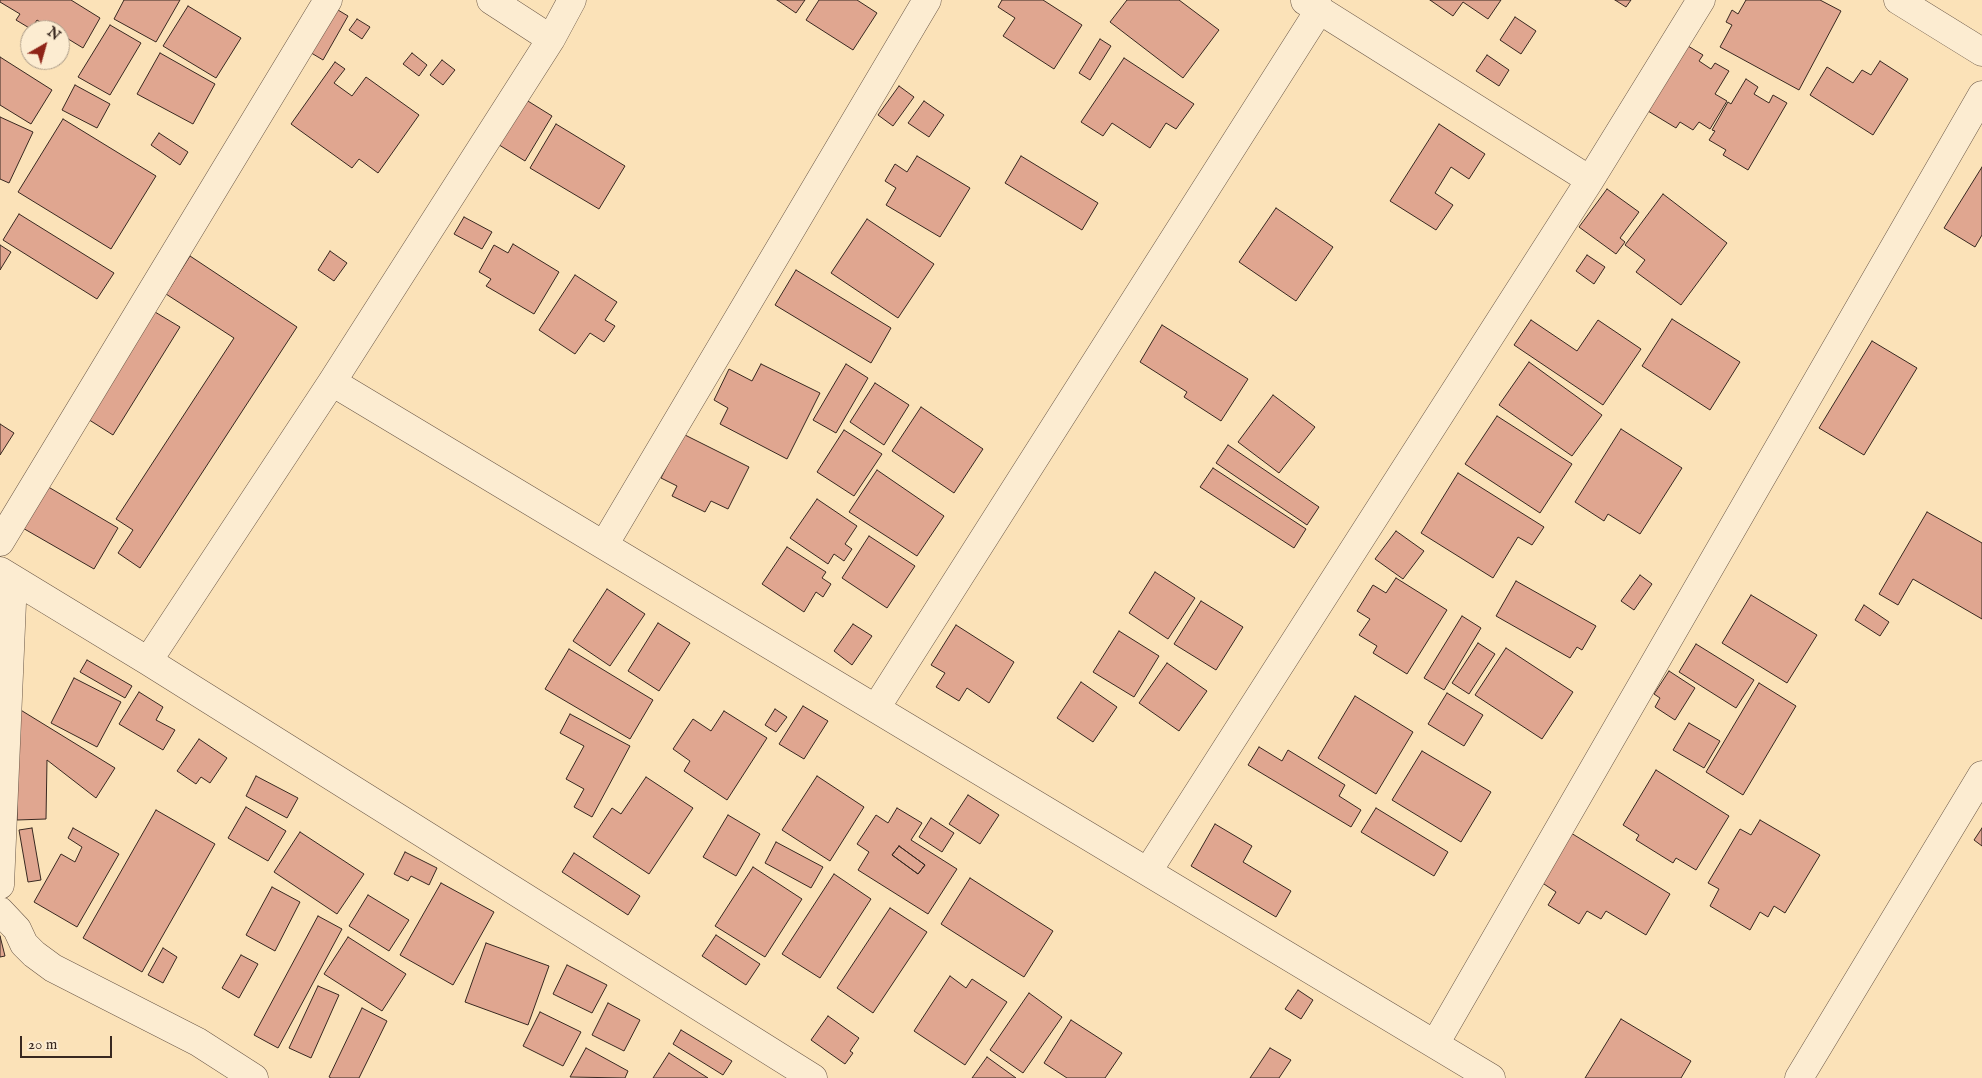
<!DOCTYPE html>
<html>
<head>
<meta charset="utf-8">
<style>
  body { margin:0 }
  #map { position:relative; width:1982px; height:1078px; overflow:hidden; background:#fbe2b8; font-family:"IM FELL English",serif }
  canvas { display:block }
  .north { position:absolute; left:20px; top:20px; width:50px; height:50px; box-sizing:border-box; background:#fcecd1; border:1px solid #ae9e8a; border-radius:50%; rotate:38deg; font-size:14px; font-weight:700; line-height:20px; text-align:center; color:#382820 }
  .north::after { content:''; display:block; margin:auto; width:18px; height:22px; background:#8f2418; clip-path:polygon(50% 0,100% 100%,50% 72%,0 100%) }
  .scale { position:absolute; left:20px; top:1036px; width:92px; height:22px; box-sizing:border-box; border:2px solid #382820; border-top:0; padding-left:6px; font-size:15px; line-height:18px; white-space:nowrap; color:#382820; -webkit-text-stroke:4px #fcecd1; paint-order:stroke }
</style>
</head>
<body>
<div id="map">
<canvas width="1982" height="1078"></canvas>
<div class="north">N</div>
<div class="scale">20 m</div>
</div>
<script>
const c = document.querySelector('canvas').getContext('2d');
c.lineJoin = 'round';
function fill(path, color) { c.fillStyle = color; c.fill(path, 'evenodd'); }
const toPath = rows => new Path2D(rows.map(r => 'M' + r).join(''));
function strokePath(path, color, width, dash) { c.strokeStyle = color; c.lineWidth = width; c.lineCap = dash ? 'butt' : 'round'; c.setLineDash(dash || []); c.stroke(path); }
const building = toPath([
  [0,0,71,0,100,18,83,48,60,34,60,30,53,30,37,20,31,29,16,20,20,14,0,2,0,0],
  [124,0,180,0,156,42,114,19,124,0],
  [777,0,805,0,796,13,777,0],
  [819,0,857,0,877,13,853,50,806,20,819,0],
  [1002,0,1043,0,1082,25,1054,69,1003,36,1015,18,998,7,1002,0],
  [1127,0,1179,0,1219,30,1183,78,1110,22,1127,0],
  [1430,0,1501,0,1488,19,1463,2,1453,16,1430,0],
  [1615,0,1631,0,1626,7,1615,0],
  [1746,0,1820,0,1841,11,1799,90,1720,47,1732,25,1726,22,1732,10,1738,14,1746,0],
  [188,6,241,38,216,78,163,46,188,6],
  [333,7,348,16,323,60,308,51,333,7],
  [1515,17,1536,31,1521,54,1500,40,1515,17],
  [357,19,370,27,362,39,349,30,357,19],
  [110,25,141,43,110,95,78,77,110,25],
  [1100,39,1111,46,1090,80,1079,73,1100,39],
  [1688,46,1703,55,1699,61,1711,69,1715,63,1729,71,1715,94,1727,101,1710,129,1699,122,1693,130,1680,122,1676,128,1648,111,1688,46],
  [160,53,215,84,193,124,137,94,160,53],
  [412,53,427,65,419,76,403,64,412,53],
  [1487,55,1509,70,1499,86,1476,71,1487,55],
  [0,57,52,90,31,124,0,105,0,57],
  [1124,58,1194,104,1176,129,1166,123,1150,148,1112,123,1103,136,1081,122,1124,58],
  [442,60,455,70,443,85,430,75,442,60],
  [1880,61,1908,79,1873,135,1810,95,1827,67,1853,83,1862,70,1871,75,1880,61],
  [335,62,345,69,334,83,352,96,366,77,419,115,378,173,359,159,352,168,291,124,335,62],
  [1746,79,1758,87,1754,94,1769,103,1773,95,1787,103,1748,170,1723,155,1726,150,1709,140,1715,131,1712,130,1728,102,1731,104,1746,79],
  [75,85,110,104,97,128,62,110,75,85],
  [899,86,914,97,893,126,878,115,899,86],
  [523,98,552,116,525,161,496,143,523,98],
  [924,101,944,115,929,137,908,123,924,101],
  [0,117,33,132,9,183,0,179,0,117],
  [63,119,156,176,111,249,18,192,63,119],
  [556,124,625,166,599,209,530,168,556,124],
  [1439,124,1485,154,1469,179,1451,167,1435,193,1453,205,1436,230,1390,201,1439,124],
  [159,133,188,152,180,165,151,145,159,133],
  [917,156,970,188,940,237,886,205,896,188,885,181,895,164,907,172,917,156],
  [1021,156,1098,203,1082,230,1005,183,1021,156],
  [1982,167,1982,235,1975,247,1944,228,1982,167],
  [1607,189,1639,212,1620,238,1625,242,1616,254,1579,227,1607,189],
  [1663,194,1727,243,1681,305,1636,272,1645,260,1625,245,1663,194],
  [1276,208,1333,247,1296,301,1239,262,1276,208],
  [19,214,114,273,97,299,3,240,19,214],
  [464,217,492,232,482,249,454,234,464,217],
  [867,219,934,264,898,318,831,273,867,219],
  [513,244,559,272,534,314,486,286,491,279,479,272,494,245,508,253,513,244],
  [0,245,11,252,0,270,0,245],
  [330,251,347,263,334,281,318,270,330,251],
  [1587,255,1605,267,1594,284,1576,271,1587,255],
  [190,256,297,327,140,568,118,553,133,530,116,519,234,338,166,294,190,256],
  [796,270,891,328,871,363,775,305,796,270],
  [575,275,617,302,605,320,615,326,604,342,590,333,575,354,539,330,575,275],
  [150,309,180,327,113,435,83,416,150,309],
  [1672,319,1740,362,1710,410,1642,366,1672,319],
  [1531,320,1577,351,1598,320,1641,349,1603,405,1514,345,1531,320],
  [1162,325,1248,379,1221,421,1184,397,1187,392,1140,362,1162,325],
  [1872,341,1917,368,1864,455,1819,428,1872,341],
  [1529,362,1602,415,1572,456,1499,405,1529,362],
  [761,364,820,393,787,459,720,424,728,408,714,400,729,369,752,381,761,364],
  [846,364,868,378,836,433,813,420,846,364],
  [875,383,909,405,884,445,850,422,875,383],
  [1273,395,1315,427,1279,473,1238,442,1273,395],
  [921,407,983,449,954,493,892,451,921,407],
  [1497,416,1572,464,1540,513,1465,464,1497,416],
  [0,424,14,433,0,455,0,424],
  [1621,429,1682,468,1640,534,1608,514,1604,521,1575,502,1621,429],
  [844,430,882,454,854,496,817,472,844,430],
  [683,434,749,467,728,509,711,501,705,512,672,496,677,486,661,478,683,434],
  [1228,445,1319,507,1307,525,1216,463,1228,445],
  [1213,468,1306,529,1294,548,1200,487,1213,468],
  [877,470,944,516,917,556,849,512,877,470],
  [1458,473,1544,527,1532,545,1518,537,1493,578,1421,533,1458,473],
  [45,485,118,528,94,569,21,527,45,485],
  [817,499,857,526,845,544,852,549,844,561,834,554,828,564,790,538,817,499],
  [1927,512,1982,543,1982,619,1913,579,1898,605,1879,594,1927,512],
  [1396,531,1424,551,1403,579,1375,559,1396,531],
  [869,536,915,566,887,608,842,578,869,536],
  [787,547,826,572,822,578,831,584,823,597,816,592,804,612,762,584,787,547],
  [1155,572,1195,598,1168,639,1129,613,1155,572],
  [1640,575,1652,584,1634,610,1621,601,1640,575],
  [1396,578,1447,610,1407,674,1373,653,1377,646,1359,635,1370,619,1357,611,1373,585,1386,593,1396,578],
  [1516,581,1596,626,1582,650,1577,647,1570,658,1496,616,1516,581],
  [607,589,645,614,610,666,573,641,607,589],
  [1751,595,1817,635,1787,683,1722,643,1751,595],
  [1201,601,1243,627,1216,670,1174,644,1201,601],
  [1864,605,1889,622,1880,636,1855,620,1864,605],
  [1462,616,1481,628,1444,690,1424,678,1462,616],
  [658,623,690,643,659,691,628,671,658,623],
  [853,624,872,636,852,665,834,651,853,624],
  [956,625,1014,662,989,703,967,688,959,701,936,687,945,673,931,665,956,625],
  [1119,631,1159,656,1134,697,1093,672,1119,631],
  [1478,643,1495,654,1469,694,1452,683,1478,643],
  [1696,644,1754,680,1736,708,1679,672,1696,644],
  [1506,648,1573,692,1542,739,1475,695,1506,648],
  [569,649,653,700,630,739,545,689,569,649],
  [87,660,132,686,125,698,80,672,87,660],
  [1167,663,1207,691,1179,731,1139,703,1167,663],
  [1669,671,1695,688,1675,720,1655,707,1660,698,1654,694,1669,671],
  [74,678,121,702,97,747,51,723,74,678],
  [1081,682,1117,707,1093,742,1057,718,1081,682],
  [1759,683,1796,706,1743,795,1706,772,1759,683],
  [139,692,163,707,156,720,175,730,163,750,119,724,139,692],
  [1447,693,1483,715,1464,746,1428,724,1447,693],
  [1355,696,1413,732,1376,794,1318,758,1355,696],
  [803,706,828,721,804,759,779,744,803,706],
  [19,709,115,768,96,798,47,760,46,819,17,820,19,709],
  [775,709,787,717,776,732,765,725,775,709],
  [724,711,767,738,727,800,684,771,690,761,673,749,693,719,711,731,724,711],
  [570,714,630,746,592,817,574,807,584,789,566,779,584,746,560,733,570,714],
  [1689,723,1720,741,1704,768,1673,750,1689,723],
  [199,739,227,758,210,783,201,777,196,784,177,771,199,739],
  [1259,747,1282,761,1288,750,1345,785,1339,796,1361,810,1351,827,1248,765,1259,747],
  [1422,751,1491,792,1461,842,1392,800,1422,751],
  [1656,770,1729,816,1696,870,1676,858,1673,863,1636,840,1639,835,1623,825,1656,770],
  [256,776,298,798,287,818,246,796,256,776],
  [817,776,864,807,830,861,782,830,817,776],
  [646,777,693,808,649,874,593,837,612,808,621,814,646,777],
  [968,795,999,815,980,844,949,824,968,795],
  [246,807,286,831,268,861,228,838,246,807],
  [897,808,922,823,911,840,957,869,928,914,858,870,869,852,857,844,876,815,888,823,897,808],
  [899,846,925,865,918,874,892,855,899,846],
  [1376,808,1448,852,1434,876,1361,832,1376,808],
  [156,810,215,844,142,972,83,938,156,810],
  [728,815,760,834,736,876,703,857,728,815],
  [931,818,954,833,942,852,919,837,931,818],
  [1760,820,1820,855,1785,913,1774,906,1768,917,1760,912,1750,930,1710,906,1719,889,1708,883,1740,829,1751,835,1760,820],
  [1215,824,1252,846,1243,862,1291,891,1276,917,1191,866,1215,824],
  [32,828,41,880,28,882,19,830,32,828],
  [73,828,119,854,77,927,34,902,61,854,75,862,82,847,68,838,73,828],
  [1982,828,1982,846,1974,840,1982,828],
  [300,832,364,874,337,914,274,872,300,832],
  [1571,833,1670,894,1646,935,1606,911,1601,919,1587,911,1579,924,1548,905,1556,892,1541,882,1571,833],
  [776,842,823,867,811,888,765,863,776,842],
  [899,846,925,865,918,874,892,855,899,846],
  [405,852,437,868,429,885,411,876,408,881,394,874,405,852],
  [574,853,640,896,628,915,562,872,574,853],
  [753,867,802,899,765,957,715,926,753,867],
  [834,874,871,899,820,978,782,954,834,874],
  [970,878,1053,931,1024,977,941,924,970,878],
  [441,883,494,912,453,985,400,955,441,883],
  [272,887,300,902,275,951,246,935,272,887],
  [368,895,409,920,389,951,349,926,368,895],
  [890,908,927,932,873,1013,837,988,890,908],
  [318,916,342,929,278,1048,254,1035,318,916],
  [716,935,760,964,746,985,702,956,716,935],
  [0,936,5,956,0,957,0,936],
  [348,937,406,974,382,1011,324,974,348,937],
  [486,943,549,966,528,1025,465,1002,486,943],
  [163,948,177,957,163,983,148,975,163,948],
  [241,955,258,964,239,998,222,988,241,955],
  [567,965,607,985,592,1013,553,994,567,965],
  [950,976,966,988,972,979,1007,1002,965,1065,914,1031,950,976],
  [318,986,339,995,311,1058,289,1048,318,986],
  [1298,990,1313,1000,1301,1019,1285,1009,1298,990],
  [1029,993,1062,1017,1023,1073,990,1050,1029,993],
  [608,1003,640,1020,624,1051,592,1035,608,1003],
  [362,1008,387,1021,359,1078,331,1078,329,1077,362,1008],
  [540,1012,581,1032,563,1066,523,1046,540,1012],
  [828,1016,859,1038,850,1051,853,1053,845,1064,811,1040,828,1016],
  [1621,1019,1691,1061,1681,1078,1585,1078,1621,1019],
  [1071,1020,1122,1053,1105,1078,1067,1078,1044,1063,1071,1020],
  [681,1030,732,1061,723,1075,673,1044,681,1030],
  [586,1048,628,1071,625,1078,570,1077,586,1048],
  [1270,1048,1291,1060,1279,1078,1250,1078,1270,1048],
  [669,1053,708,1078,653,1078,669,1053],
  [987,1057,1016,1078,972,1078,987,1057]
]);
fill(building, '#e0a690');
strokePath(building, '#382820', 1);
const minor = toPath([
  [491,0,551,39],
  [1898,0,1982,52],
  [1305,1,1590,180],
  [332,382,1491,1078],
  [0,542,328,0],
  [604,545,927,0],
  [0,571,148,661,813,1078],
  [148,661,332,382,551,39,572,0],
  [876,708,1320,9],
  [1148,871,1590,180,1701,0],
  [0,885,13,579],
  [0,911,17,929,24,944,34,954,53,968,198,1042,254,1078],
  [1435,1044,1982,95],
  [1799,1078,1982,775]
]);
strokePath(minor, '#695646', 29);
strokePath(minor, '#fcecd1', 28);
</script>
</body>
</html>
